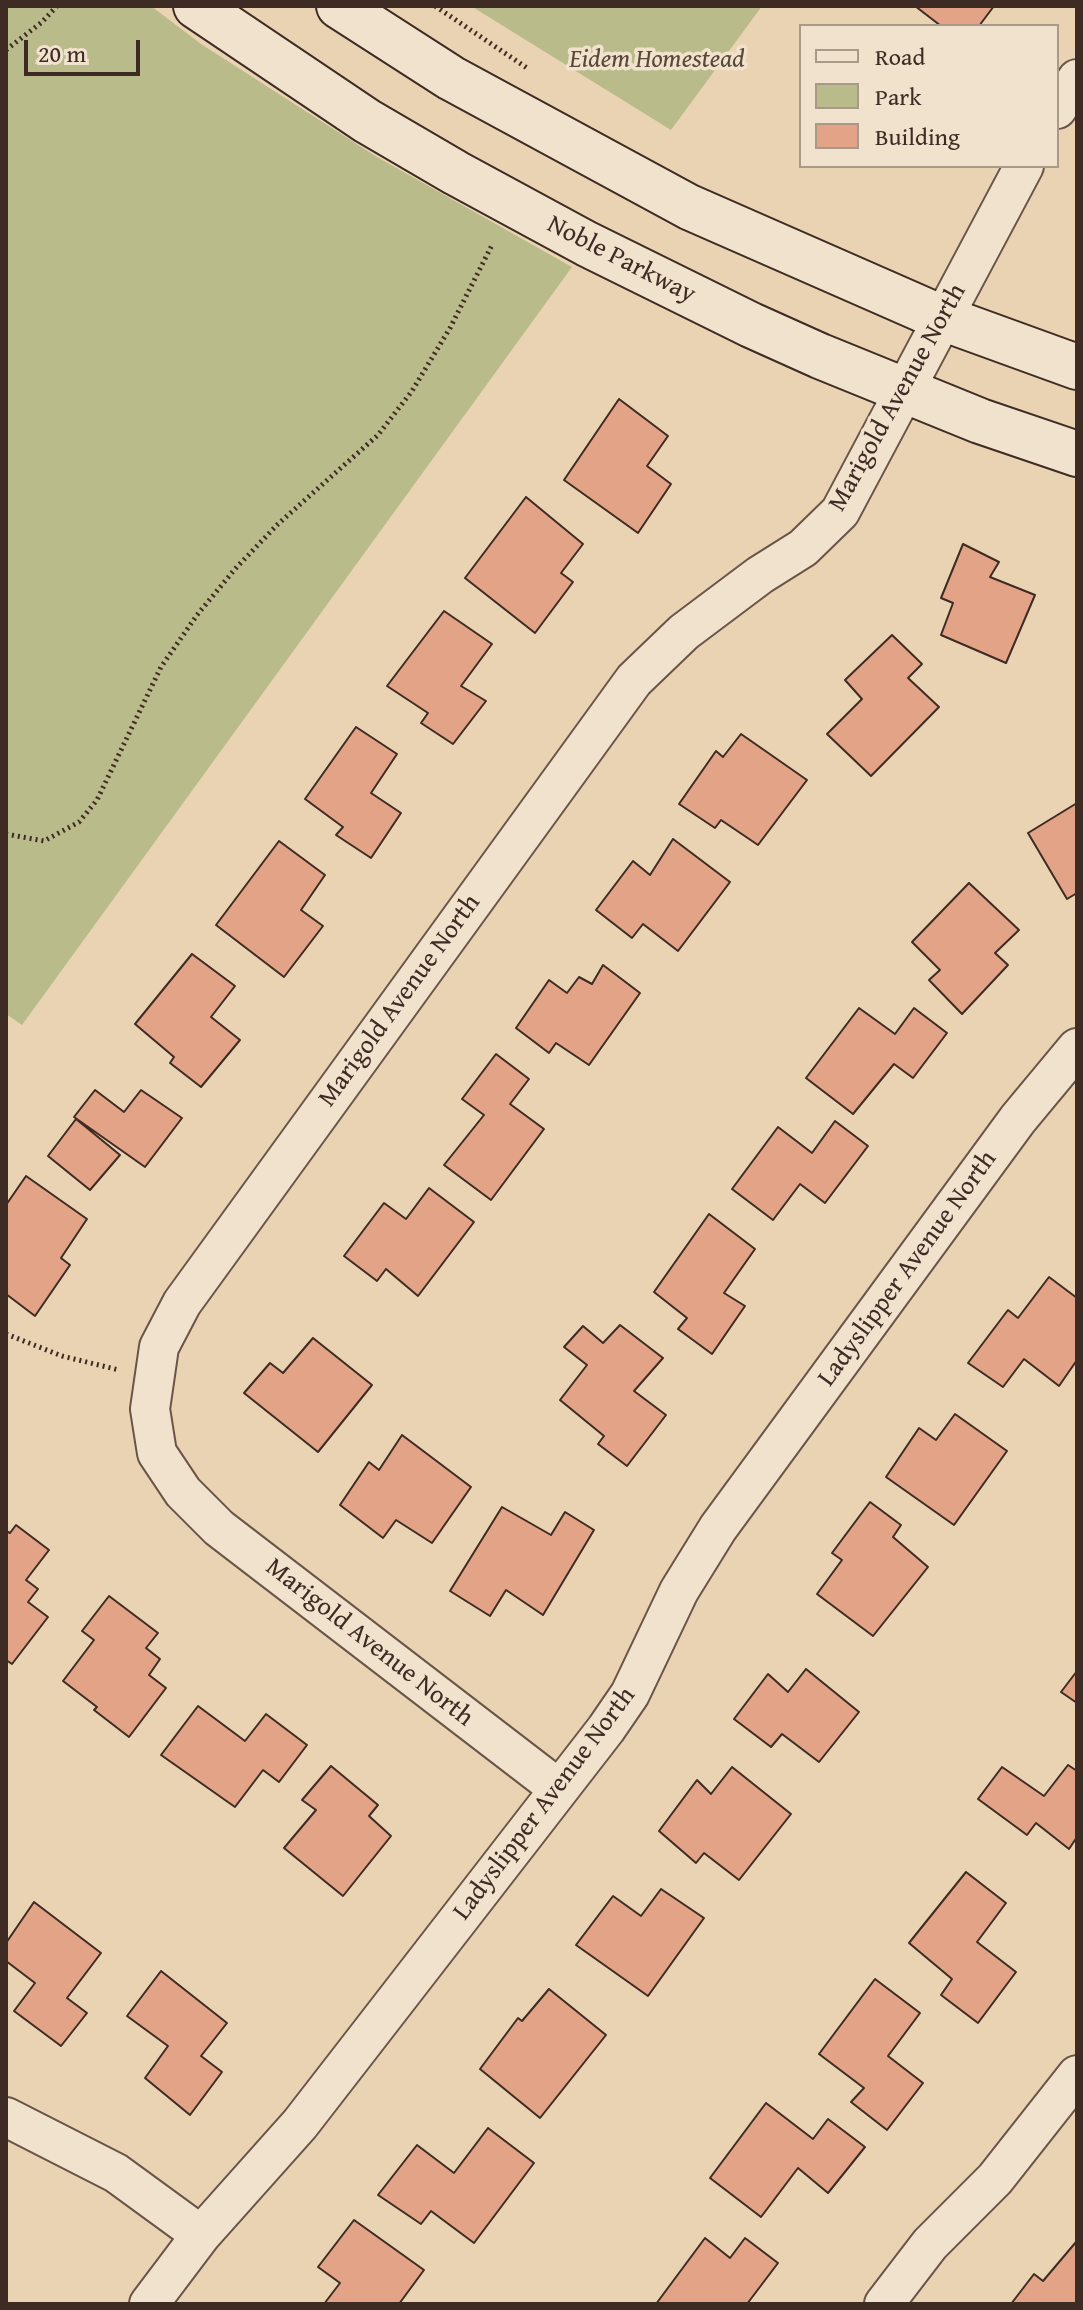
<!DOCTYPE html>
<html>
<head>
<meta charset="utf-8">
<style>
  body { margin:0 }
  #map { position:relative; width:1083px; height:2310px; overflow:hidden; background:#e9d3b2; font-family:"Gentium Book Plus",serif }
  canvas { display:block }
  .frame { position:absolute; inset:0; border:8px solid #3e2b24; pointer-events:none }
  .legend { position:absolute; left:799px; top:24px; width:260px; height:144px; box-sizing:border-box; background:#f1e2cd; border:2px solid #a99989; margin:0; padding:10px 14px; list-style:none; font-size:24px; color:#3e2b24 }
  .legend li { display:flex; align-items:center; gap:16px; height:40px }
  .legend b { width:40px; border:2px solid #a99989 }
  .scale { position:absolute; left:24px; top:40px; width:116px; height:36px; box-sizing:border-box; border:4px solid #3e2b24; border-top:0; padding-left:10px; font-size:24px; line-height:28px; white-space:nowrap; color:#3e2b24; -webkit-text-stroke:6px #f1e2cd; paint-order:stroke }
</style>
</head>
<body>
<div id="map">
<canvas width="1083" height="2310"></canvas>
<div class="frame"></div>
<ul class="legend">
<li><b style="height:10px;background:#f1e2cd"></b>Road</li>
<li><b style="height:22px;background:#b9bb8a"></b>Park</li>
<li><b style="height:22px;background:#e2a386"></b>Building</li>
</ul>
<div class="scale">20 m</div>
</div>
<script>
const c = document.querySelector('canvas').getContext('2d');
c.lineJoin = 'round';
function fill(path, color) { c.fillStyle = color; c.fill(path, 'evenodd'); }
const toPath = rows => new Path2D(rows.map(r => 'M' + r).join(''));
function strokePath(path, color, width, dash) { c.strokeStyle = color; c.lineWidth = width; c.lineCap = dash ? 'butt' : 'round'; c.setLineDash(dash || []); c.stroke(path); }
function drawText(font, color, halo, rows, align = 'center') {
  c.font = font + ' "Gentium Book Plus",serif'; c.lineWidth = 7; c.setLineDash([]); c.textBaseline = 'middle'; c.strokeStyle = halo; c.fillStyle = color; for (const [text, x, y, turn = 0] of rows) {
    c.save(); c.translate(x, y); c.rotate((+turn || 0) * Math.PI / 180); c.textAlign = isNaN(turn) ? turn : align; if (halo) c.strokeText(text, 0, 0); c.fillText(text, 0, 0); c.restore();
  }
}
fill(toPath([
  [6,6,151,6,201,44,377,157,572,267,22,1025,6,1014],
  [471,6,762,6,671,130]
]), '#b9bb8a');
const building = toPath([
  [915,6,994,6,979,26,941,26,915,6],
  [619,399,668,436,647,466,671,484,638,533,564,480,619,399],
  [526,497,583,544,561,573,573,582,535,633,465,578,526,497],
  [963,544,999,562,990,577,1035,595,1006,663,941,635,953,603,941,598,963,544],
  [444,611,492,644,461,686,486,701,453,744,421,723,428,713,387,686,444,611],
  [892,635,922,664,908,678,939,707,871,776,827,734,862,699,845,680,892,635],
  [356,727,397,754,371,793,401,813,371,858,336,835,343,827,305,799,356,727],
  [741,734,807,780,758,845,721,820,715,828,679,804,716,751,723,757,741,734],
  [1077,803,1077,893,1067,899,1028,833,1077,803],
  [673,839,730,882,678,951,643,924,632,938,596,910,633,861,650,875,673,839],
  [279,841,325,875,301,910,323,926,284,977,216,925,279,841],
  [969,883,1019,930,995,953,1008,965,962,1014,929,980,940,970,912,942,969,883],
  [192,954,235,986,211,1017,240,1040,201,1087,170,1063,174,1057,135,1024,192,954],
  [603,965,640,993,589,1065,556,1043,549,1053,516,1028,549,980,567,993,579,977,592,984,603,965],
  [859,1008,895,1034,914,1008,947,1033,913,1078,894,1064,853,1114,806,1078,859,1008],
  [496,1054,529,1079,510,1104,544,1129,491,1200,444,1165,484,1115,462,1099,496,1054],
  [95,1090,124,1112,141,1090,182,1118,145,1167,74,1117,95,1090],
  [76,1119,120,1155,90,1190,48,1156,76,1119],
  [835,1121,868,1146,825,1203,800,1184,773,1220,732,1189,778,1127,812,1153,835,1121],
  [26,1176,87,1219,61,1258,70,1265,35,1316,6,1294,6,1205,26,1176],
  [429,1188,474,1222,418,1296,386,1269,377,1281,344,1256,384,1203,406,1219,429,1188],
  [709,1214,755,1249,724,1293,745,1306,712,1354,678,1329,687,1318,654,1292,709,1214],
  [1049,1277,1077,1298,1077,1360,1059,1386,1024,1359,1003,1387,968,1363,1008,1310,1018,1318,1049,1277],
  [620,1325,663,1358,634,1391,666,1415,627,1466,598,1444,604,1436,560,1400,587,1365,564,1347,583,1326,603,1343,620,1325],
  [313,1338,372,1385,318,1452,244,1393,270,1363,283,1373,313,1338],
  [955,1414,1007,1451,954,1525,886,1477,919,1428,936,1440,955,1414],
  [402,1435,471,1487,432,1543,396,1520,383,1538,340,1505,369,1462,379,1470,402,1435],
  [870,1502,901,1525,893,1537,928,1567,873,1636,817,1594,842,1560,832,1553,870,1502],
  [502,1507,551,1535,565,1512,594,1530,543,1615,506,1590,490,1616,450,1591,502,1507],
  [16,1525,49,1550,26,1580,38,1589,28,1602,48,1617,12,1664,6,1660,6,1531,10,1533,16,1525],
  [109,1596,158,1633,146,1648,160,1659,149,1675,166,1688,129,1737,94,1710,97,1707,63,1681,94,1640,82,1631,109,1596],
  [806,1669,859,1712,819,1762,782,1734,771,1747,734,1719,768,1674,788,1692,806,1669],
  [1077,1671,1077,1703,1061,1692,1077,1671],
  [198,1706,245,1741,266,1714,307,1745,279,1782,263,1770,235,1807,161,1755,198,1706],
  [1068,1765,1077,1771,1077,1837,1069,1849,1036,1823,1027,1835,978,1799,1002,1767,1044,1796,1068,1765],
  [331,1766,378,1805,369,1816,391,1836,343,1896,284,1848,316,1810,302,1800,331,1766],
  [732,1767,791,1814,739,1880,704,1853,696,1863,659,1831,697,1780,711,1794,732,1767],
  [966,1872,1006,1903,977,1942,1016,1972,978,2023,941,1995,952,1979,909,1943,966,1872],
  [661,1889,704,1918,648,1996,576,1945,613,1896,641,1916,661,1889],
  [34,1902,101,1953,67,1998,87,2013,61,2046,14,2011,35,1983,6,1961,6,1943,34,1902],
  [161,1971,227,2023,201,2056,222,2072,190,2115,145,2078,168,2046,127,2016,161,1971],
  [875,1979,920,2013,888,2056,923,2083,887,2130,851,2102,864,2088,819,2054,875,1979],
  [549,1989,606,2035,540,2118,480,2069,518,2018,522,2021,549,1989],
  [766,2103,813,2139,828,2119,865,2147,828,2193,798,2168,761,2217,710,2178,766,2103],
  [488,2128,534,2163,474,2243,431,2211,421,2224,378,2195,417,2145,454,2173,488,2128],
  [354,2220,424,2270,399,2304,324,2304,340,2283,318,2267,354,2220],
  [705,2238,730,2258,745,2238,778,2263,747,2304,656,2304,705,2238],
  [1076,2242,1077,2304,1011,2304,1034,2274,1043,2281,1076,2242]
]);
fill(building, '#e2a386');
strokePath(building, '#3e2b24', 2);
const minor = toPath([
  [1057,109,1077,79],
  [559,1789,219,1528,183,1492,157,1453,150,1409,159,1347,182,1303,634,680,684,632,760,575,803,548,840,512,1024,166],
  [6,2117,116,2173,201,2235],
  [149,2304,201,2235,300,2124,606,1729,630,1694,679,1591,718,1528,1018,1119,1077,1048],
  [884,2304,930,2244,995,2179,1077,2075]
]);
const secondary = toPath([
  [196,6,367,121,456,173,587,244,751,325,820,356,980,421,1077,454],
  [339,6,451,78,689,207,942,318,1077,367]
]);
strokePath(minor, '#695548', 42);
strokePath(secondary, '#3e2b24', 48);
strokePath(toPath([
  [435,6,527,68],
  [6,50,42,22,57,6],
  [6,834,44,841,79,822,97,800,161,667,197,615,235,569,278,524,378,435,412,391,450,328,493,243],
  [6,1334,62,1356,119,1370]
]), '#3e2b24', 5, [2, 4]);
strokePath(minor, '#f1e2cd', 38);
strokePath(secondary, '#f1e2cd', 44);
drawText('italic 26px', '#574838', '#f1e2cd', [
  ["Eidem Homestead",657,60]
]);
drawText('26px', '#3e2b24', '#f1e2cd', [
  ["Noble Parkway",621,260,27],
  ["Marigold Avenue North",898,398,-61],
  ["Marigold Avenue North",400,1001,-54],
  ["Ladyslipper Avenue North",908,1269,-54],
  ["Marigold Avenue North",369,1643,38],
  ["Ladyslipper Avenue North",545,1804,-53]
]);
</script>
</body>
</html>
